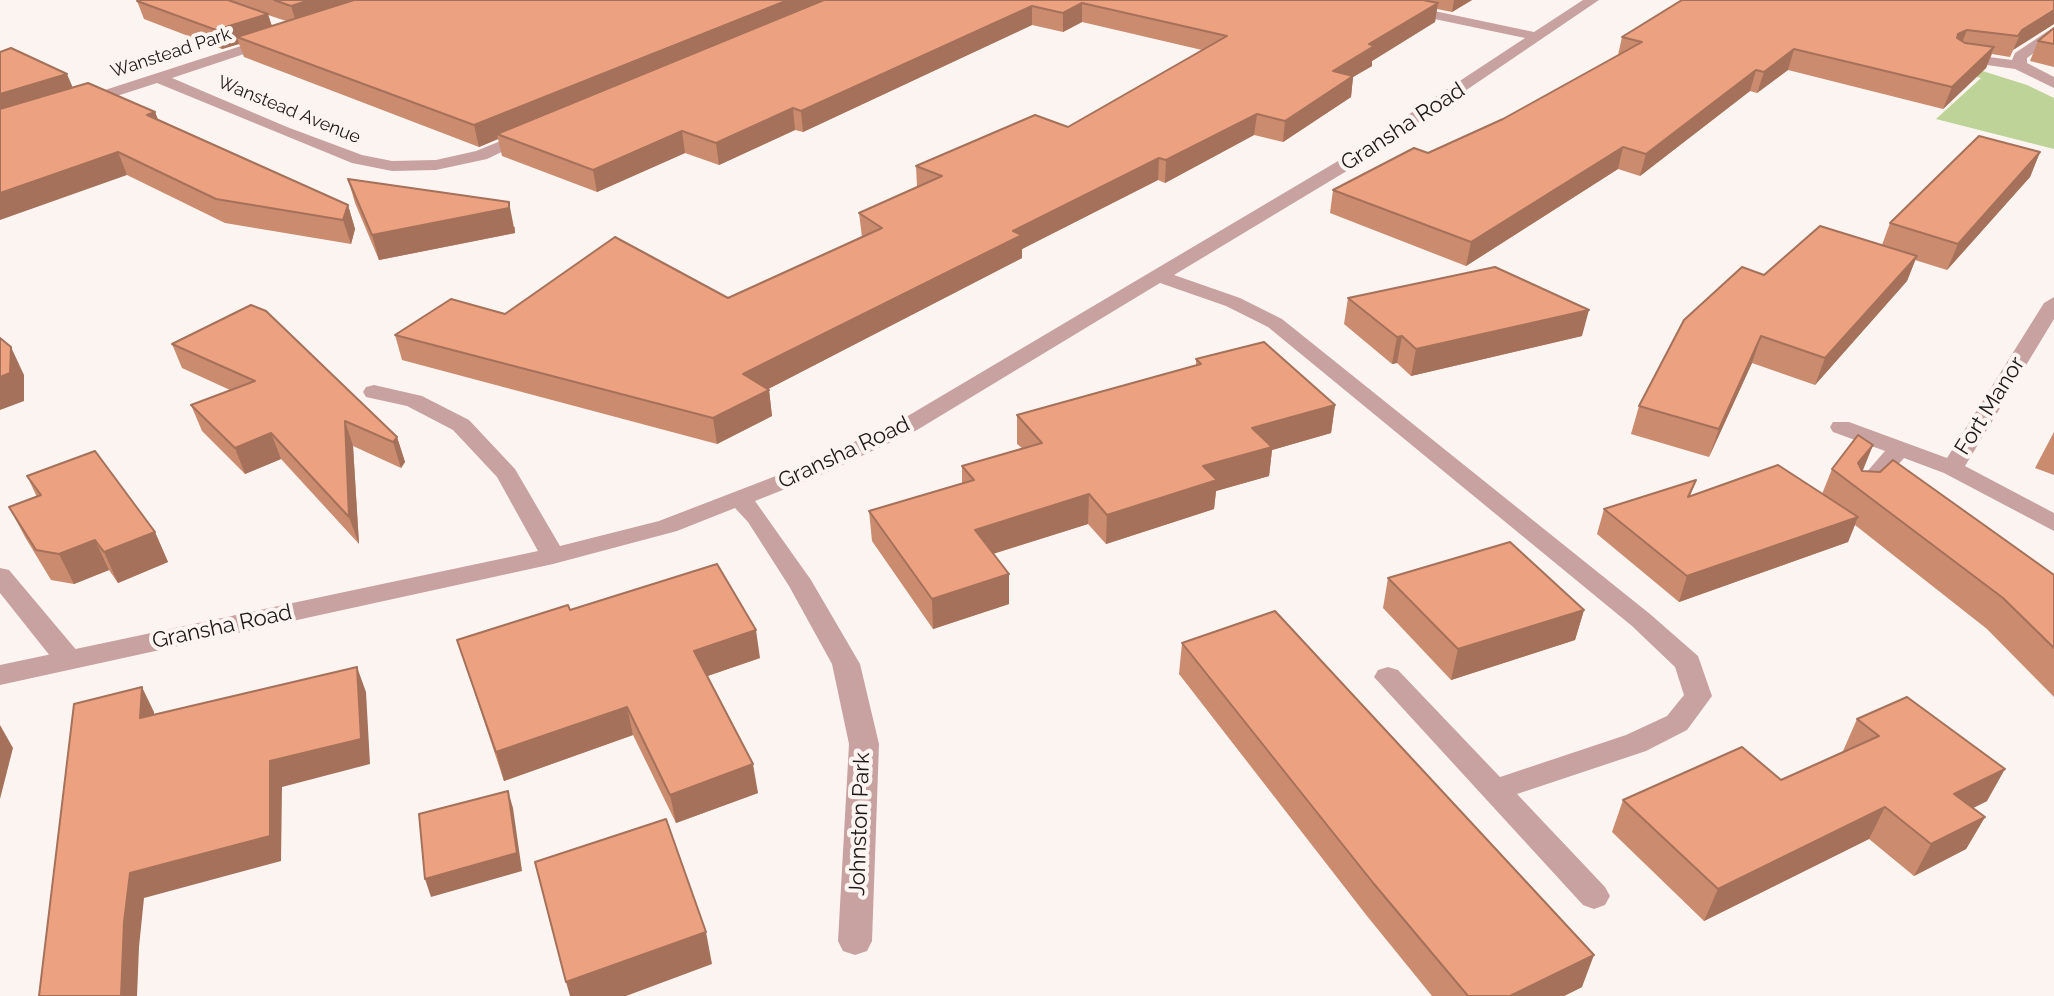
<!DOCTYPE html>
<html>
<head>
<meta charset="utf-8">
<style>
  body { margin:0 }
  canvas { display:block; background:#fcf4f0 }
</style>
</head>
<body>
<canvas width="2054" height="996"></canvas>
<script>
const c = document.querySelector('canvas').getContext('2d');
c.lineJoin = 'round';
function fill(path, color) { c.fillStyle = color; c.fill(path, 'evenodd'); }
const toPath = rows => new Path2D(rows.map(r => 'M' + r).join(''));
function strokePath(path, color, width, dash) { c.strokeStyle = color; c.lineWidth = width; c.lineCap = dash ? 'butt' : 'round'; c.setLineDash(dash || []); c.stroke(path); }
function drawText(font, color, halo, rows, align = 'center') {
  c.font = font + ' Raleway,sans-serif'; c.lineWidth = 8; c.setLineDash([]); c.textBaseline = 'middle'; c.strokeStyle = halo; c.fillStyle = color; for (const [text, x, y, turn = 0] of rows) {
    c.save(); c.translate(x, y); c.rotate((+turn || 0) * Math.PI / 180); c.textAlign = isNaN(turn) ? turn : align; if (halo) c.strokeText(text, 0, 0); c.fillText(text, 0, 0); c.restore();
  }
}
fill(toPath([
  [1896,57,1973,68,2027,85,2054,98,2054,149,1936,119,1981,78]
]), '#bdd398');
fill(toPath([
  [0,568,9,570,78,652,82,659,78,666,68,668,58,666,0,593,0,568]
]), '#c8a2a1');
fill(toPath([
  [1356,0,1382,0,1534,32,1583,0,1599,0,1350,169,1174,275,1240,298,1282,319,1650,614,1698,656,1712,696,1687,730,1646,751,1517,794,1605,887,1610,896,1605,905,1594,909,1583,905,1374,677,1378,670,1388,667,1398,670,1500,777,1626,735,1667,716,1684,695,1675,667,1632,626,1268,327,1226,306,1160,283,917,430,823,474,755,501,811,580,860,664,879,744,872,941,867,951,855,955,843,951,838,941,849,744,832,664,789,586,748,522,735,508,677,531,553,564,0,685,0,665,538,551,497,477,453,430,407,406,366,397,363,392,366,387,374,385,422,396,469,420,515,469,560,546,659,521,807,464,901,420,1338,161,1525,38,1363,4,1356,0],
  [2054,27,2054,38,2027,58,2027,63,2054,77,2054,88,2015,69,1959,61,1952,57,1959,53,2012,60,2015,53,2054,27],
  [272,36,277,37,277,43,172,78,287,127,362,155,392,161,436,160,476,151,525,131,531,129,539,134,487,159,436,170,392,171,352,163,157,83,83,107,75,102,77,99,272,36],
  [2054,297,2054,319,1965,466,2054,513,2054,531,1944,473,1904,458,1868,499,1852,499,1848,494,1852,489,1885,451,1833,432,1830,427,1833,422,1849,422,1947,458,2044,303,2054,297]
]), '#c8a2a1');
fill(toPath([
  [141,0,1472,0,1452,12,1437,9,1435,22,1372,61,1372,66,1353,77,1351,97,1283,142,1254,135,1165,183,1158,180,1022,249,1022,258,768,389,769,390,772,416,717,444,402,360,395,335,505,314,728,298,862,237,859,213,917,187,916,166,1068,127,1202,50,1082,22,1063,32,1032,25,803,132,795,130,719,165,685,153,597,192,502,156,498,139,479,147,244,57,239,44,222,49,144,19,137,1],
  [268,15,283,20,287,21,272,26],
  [1680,0,2054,0,2054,24,2013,50,2010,57,1992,54,1986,68,1943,109,1788,70,1757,93,1750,91,1640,176,1618,169,1466,266,1330,213,1333,190,1428,153,1503,119,1618,55,1622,37,1681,0],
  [2054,28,2054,67,2030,61,2038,41],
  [73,87,155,112,158,119,348,205,355,229,351,244,225,223,127,175],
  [2040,152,2030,177,1947,270,1915,260,1907,281,1815,385,1752,363,1709,457,1631,434,1639,406,1764,275,1882,245,1890,223],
  [348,179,515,227,515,233,379,260,355,203],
  [1348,298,1582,336,1411,376,1397,363,1392,364,1344,324],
  [172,344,397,437,405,462,401,468,353,446,359,544,281,459,245,474,202,431,191,405,230,390,182,368],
  [1196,359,1335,405,1331,433,1272,450,1269,476,1216,491,1214,509,1106,544,1088,524,993,554,1009,574,1009,604,933,629,872,541,869,511,962,483,962,466,1022,448,1017,444,1017,415,1196,365],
  [2054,432,2054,475,2035,468],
  [1873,445,1862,471,2054,575,2054,697,1987,629,1855,525,1848,542,1679,602,1597,534,1604,509,1696,480,1690,496,1822,494,1832,469],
  [27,476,155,532,168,562,118,583,109,570,74,584,51,580,25,537,9,507,37,497],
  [1388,578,1584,610,1575,640,1451,680,1383,608],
  [570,610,760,658,707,676,758,793,676,823,633,735,504,781,457,640],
  [1182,643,1582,987,1564,996,1432,996,1367,916,1179,674],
  [1857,719,1987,801,1973,808,1985,817,1966,849,1914,876,1869,839,1704,921,1612,832,1623,800,1781,780,1844,752,1843,751]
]), '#cb8b6e');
fill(toPath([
  [310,0,376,0,297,25,291,6],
  [788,0,836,0,497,134,498,139,479,147,474,125],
  [1454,0,1472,0,1452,12],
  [1082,3,1082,22,1063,32,1063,13],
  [1438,3,1435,22,1372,61,1372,66,1353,77,1351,97,1283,142,1285,121,1333,71,1369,44],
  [1032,6,1032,25,803,132,801,111],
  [2054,10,2054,24,2013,50,2010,57,2022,30],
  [268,14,274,33,237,37,239,44,222,49,216,30],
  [1967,30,1959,50,1951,54,1958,34],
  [1994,47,1986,68,1943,109,1952,87],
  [1794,49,1788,70,1757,93,1764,72],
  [1756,70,1750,91,1640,176,1646,154],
  [67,74,76,95,0,119,0,94],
  [793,108,795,130,719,165,716,143],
  [155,112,163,135,147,115],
  [1257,114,1254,135,1165,183,1166,160],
  [682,131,685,153,597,192,593,170],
  [1623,147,1618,169,1466,266,1471,242],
  [118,152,127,175,0,220,0,193],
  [2040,152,2030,177,1947,270,1958,244],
  [1159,158,1158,180,1022,249,1022,258,747,400,743,374,1013,231],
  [509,202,515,233,379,260,372,235],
  [348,205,355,229,351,244,343,220],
  [1917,256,1907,281,1815,385,1825,358],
  [1589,310,1582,336,1411,376,1416,349],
  [1402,336,1397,363,1392,364,1397,337],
  [1761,336,1752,363,1709,457,1719,429],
  [11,347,24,375,24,401,0,410,0,377],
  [769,390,772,416,717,444,713,418],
  [1335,405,1331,433,1272,450,1269,476,1216,491,1214,509,1106,544,1107,515,1203,466,1252,428],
  [345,421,353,446,359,544,349,517],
  [271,433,281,459,245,474,235,448],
  [397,437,405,462,401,468,393,442],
  [1873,445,1861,475,1858,463],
  [1089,494,1088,524,976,559,975,530],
  [1858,517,1848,542,1679,602,1687,576],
  [155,532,168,562,118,583,104,552],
  [95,540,109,570,74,584,59,554],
  [1009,574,1009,604,933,629,932,599],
  [1584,610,1575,640,1451,680,1458,649],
  [756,630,760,658,699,679,694,651],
  [357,667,366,692,370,764,282,787,281,861,144,898,139,947,137,996,121,996,124,922,130,873,270,761],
  [142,687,154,712,153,744,140,718],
  [627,707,633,735,504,781,496,752],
  [0,725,13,748,0,799],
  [753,764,758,793,676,823,670,795],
  [2005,769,1987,801,1937,826,1954,794],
  [508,791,513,808,522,871,431,897,425,879],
  [1885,807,1869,839,1704,921,1718,889],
  [1985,817,1966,849,1914,876,1931,844],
  [706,932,712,964,626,996,570,996,566,982],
  [1594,955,1582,987,1564,996,1510,996]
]), '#a5715a');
const building = toPath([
  [141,0,228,0,268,14,216,30,137,1,141,0],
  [274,0,310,0,291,6,274,0],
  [354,0,788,0,474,125,237,37,354,0],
  [824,0,1423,0,1438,3,1369,44,1374,46,1333,71,1353,76,1285,121,1257,114,1166,160,1159,158,1013,231,1022,235,743,374,769,390,713,418,395,335,451,299,505,314,615,237,728,298,882,228,859,213,942,176,916,166,1035,115,1068,127,1227,36,1082,3,1063,13,1032,6,801,111,793,108,716,143,682,131,593,170,497,134,824,0],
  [1682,0,2054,0,2054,10,2022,30,2018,36,1967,30,1958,34,1957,38,1965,43,1994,47,1952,87,1794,49,1764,72,1756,70,1646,154,1623,147,1471,242,1333,190,1414,148,1428,153,1503,119,1642,42,1622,37,1682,0],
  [2054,28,2054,44,2038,41,2054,28],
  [11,48,67,74,0,94,0,52,11,48],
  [88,83,155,112,147,115,348,205,343,220,216,199,118,152,0,193,0,109,88,83],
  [1979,136,2040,152,1958,244,1890,223,1979,136],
  [348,179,509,202,509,208,372,235,348,179],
  [1820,226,1917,256,1825,358,1761,336,1719,429,1639,406,1684,320,1742,267,1764,275,1820,226],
  [1495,267,1589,310,1416,349,1402,336,1397,337,1348,298,1495,267],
  [251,305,266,311,397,437,393,442,345,421,349,517,271,433,235,448,191,405,255,381,172,344,251,305],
  [0,338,11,347,10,373,0,377,0,338],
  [1264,342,1335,405,1252,428,1272,447,1203,466,1217,480,1107,515,1089,494,975,530,1009,574,932,599,869,511,974,480,962,466,1042,443,1017,415,1201,364,1196,359,1264,342],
  [1858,435,1873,445,1858,463,1862,471,1880,472,1893,460,2054,575,2054,648,2003,598,1832,469,1858,435],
  [95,451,155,532,104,552,95,540,59,554,36,550,9,507,41,495,27,476,95,451],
  [1778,465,1858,517,1687,576,1604,509,1696,480,1688,497,1778,465],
  [1510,542,1584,610,1458,649,1388,578,1510,542],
  [717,564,756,630,694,651,753,764,670,795,627,707,496,752,457,640,568,605,570,610,717,564],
  [1275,611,1594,955,1510,996,1468,996,1374,884,1182,643,1275,611],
  [357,667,361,739,270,761,270,836,130,873,124,922,121,996,39,996,74,704,142,687,140,718,357,667],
  [1907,697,2005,769,1954,794,1985,817,1931,844,1885,807,1718,889,1623,800,1742,747,1781,780,1879,736,1857,719,1907,697],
  [508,791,517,853,425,879,419,814,508,791],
  [666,819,706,932,566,982,535,862,666,819]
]);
fill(building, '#eca280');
strokePath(building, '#a5715a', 2);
drawText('18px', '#1c1918', '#fcf4f0', [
  ["Wanstead Park",171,53,-18],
  ["Wanstead Avenue",289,110,22]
]);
drawText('22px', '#1c1918', '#fcf4f0', [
  ["Gransha Road",1403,127,-33],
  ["Fort Manor",1990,406,-58],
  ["Gransha Road",844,453,-25],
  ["Gransha Road",222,627,-12],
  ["Johnston Park",860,824,-88]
]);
</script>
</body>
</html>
